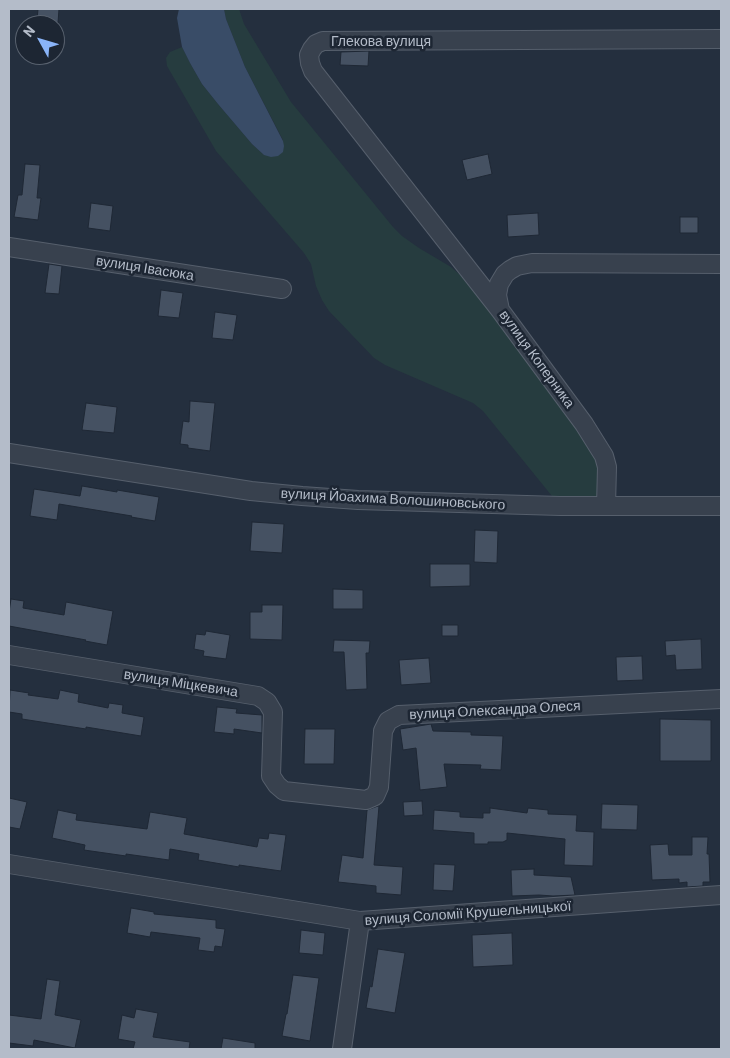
<!DOCTYPE html>
<html>
<head>
<meta charset="utf-8">
<style>
  body { margin:0 }
  #map { position:relative; width:730px; height:1058px; overflow:hidden; background:#242f3e; font-family:Barlow,sans-serif }
  canvas { display:block }
  .frame { position:absolute; inset:0; border:10px solid #b4bcc9; pointer-events:none }
  .north { position:absolute; left:15px; top:15px; width:50px; height:50px; box-sizing:border-box; background:#1d2633; border:1px solid #59626f; border-radius:50%; rotate:309deg; font-size:14px; font-weight:700; line-height:20px; text-align:center; color:#b4bcc9 }
  .north::after { content:''; display:block; margin:auto; width:18px; height:22px; background:#8ab4f8; clip-path:polygon(50% 0,100% 100%,50% 72%,0 100%) }
</style>
</head>
<body>
<div id="map">
<canvas width="730" height="1058"></canvas>
<div class="frame"></div>
<div class="north">N</div>
</div>
<script>
const c = document.querySelector('canvas').getContext('2d');
c.lineJoin = 'round';
function fill(path, color) { c.fillStyle = color; c.fill(path, 'evenodd'); }
const toPath = rows => new Path2D(rows.map(r => 'M' + r).join(''));
function strokePath(path, color, width, dash) { c.strokeStyle = color; c.lineWidth = width; c.lineCap = dash ? 'butt' : 'round'; c.setLineDash(dash || []); c.stroke(path); }
function drawText(font, color, halo, rows, align = 'center') {
  c.font = font + ' Barlow,sans-serif'; c.lineWidth = 5; c.setLineDash([]); c.textBaseline = 'middle'; c.strokeStyle = halo; c.fillStyle = color; for (const [text, x, y, turn = 0] of rows) {
    c.save(); c.translate(x, y); c.rotate((+turn || 0) * Math.PI / 180); c.textAlign = isNaN(turn) ? turn : align; if (halo) c.strokeText(text, 0, 0); c.fillText(text, 0, 0); c.restore();
  }
}
fill(toPath([
  [224,9,239,9,244,24,291,102,393,227,402,236,419,248,451,267,500,310,592,434,606,506,560,506,483,411,473,403,385,365,374,358,329,311,322,300,316,286,311,264,304,253,216,151,167,66,166,58,170,52,182,47,190,63,202,84,218,104,252,144,264,155,283,140,245,67,226,19]
]), '#263c3f');
fill(toPath([
  [179,9,224,9,226,19,245,67,283,141,284,146,283,152,278,156,271,157,264,155,252,144,218,104,202,84,190,63,182,47,177,18]
]), '#394c67');
const building = toPath([
  [38,9,59,9,58,23,37,21,38,9],
  [369,51,368,66,340,65,341,52,369,51],
  [488,154,492,174,467,180,462,160,488,154],
  [25,164,40,165,37,198,41,198,38,220,14,217,18,195,22,195,25,164],
  [91,203,113,206,110,231,88,228,91,203],
  [538,213,539,235,508,237,507,215,538,213],
  [680,217,698,217,698,233,680,233,680,217],
  [49,264,62,266,59,294,45,293,49,264],
  [161,290,183,293,179,318,158,316,161,290],
  [215,312,237,315,233,340,212,338,215,312],
  [190,401,215,403,210,451,188,448,188,445,180,444,183,421,189,422,190,401],
  [86,403,117,407,114,433,82,430,86,403],
  [82,486,117,492,117,490,159,497,155,521,131,517,132,516,59,504,57,520,30,516,34,489,80,496,82,486],
  [252,522,284,524,282,553,250,551,252,522],
  [475,530,498,531,497,563,474,562,475,530],
  [430,564,470,564,470,586,430,587,430,564],
  [333,589,363,590,363,609,333,609,333,589],
  [11,599,24,601,23,608,64,615,66,602,113,611,107,645,85,641,86,640,9,626,9,612,11,599],
  [262,605,283,605,282,640,250,639,250,612,262,612,262,605],
  [442,625,458,625,458,636,442,636,442,625],
  [206,631,230,635,226,659,203,656,204,651,194,649,196,634,205,635,206,631],
  [701,639,702,669,676,670,675,655,666,656,665,641,701,639],
  [334,640,370,641,369,653,366,653,367,689,346,690,344,652,333,652,334,640],
  [642,656,643,680,617,681,616,657,642,656],
  [429,658,431,683,401,685,399,660,429,658],
  [10,690,29,693,28,695,58,699,60,690,79,694,78,702,108,708,109,703,123,705,122,713,144,717,141,736,86,727,86,729,22,719,22,714,9,712,10,690],
  [217,707,237,709,236,713,262,715,262,733,234,729,234,734,214,732,217,707],
  [660,719,711,720,711,761,660,761,660,719],
  [431,724,433,731,471,732,471,735,503,736,501,770,480,769,481,765,444,764,447,787,420,790,416,748,403,750,400,729,431,724],
  [305,729,335,729,334,764,304,764,305,729],
  [9,798,27,802,20,829,9,827,9,798],
  [422,801,423,815,404,816,403,802,422,801],
  [602,804,638,805,637,830,601,829,602,804],
  [378,806,379,806,374,865,403,867,401,895,376,893,376,886,338,882,342,855,363,858,367,810,378,806],
  [490,808,527,813,528,808,548,810,548,814,577,815,576,831,594,832,593,866,564,865,565,839,507,833,507,840,503,842,488,842,488,844,474,844,474,833,433,830,434,810,460,812,460,817,483,818,483,813,490,813,490,808],
  [58,810,77,814,76,820,147,829,150,812,187,818,184,834,257,847,259,838,268,839,269,833,286,835,281,871,239,865,239,867,198,860,199,854,170,849,169,860,126,854,126,856,84,850,85,845,52,838,58,810],
  [692,837,708,837,707,854,709,854,710,882,703,882,703,886,687,887,687,882,679,883,679,879,652,880,650,845,668,844,669,855,692,855,692,837],
  [434,864,455,865,453,891,433,890,434,864],
  [534,869,534,875,571,877,575,895,553,896,539,895,512,896,511,870,534,869],
  [131,908,154,912,154,914,216,920,216,928,225,929,222,947,215,946,214,952,198,950,200,938,151,932,150,937,127,933,131,908],
  [301,930,325,933,323,955,299,953,301,930],
  [512,933,513,965,473,967,472,935,512,933],
  [378,949,405,953,395,1013,366,1008,370,986,372,987,378,949],
  [293,975,319,978,310,1041,282,1036,286,1014,287,1014,293,975],
  [47,979,60,981,55,1015,81,1020,75,1048,34,1040,33,1046,9,1043,9,1015,41,1019,47,979],
  [136,1009,158,1013,153,1037,190,1042,189,1049,133,1049,135,1042,118,1039,122,1015,134,1018,136,1009],
  [223,1038,255,1043,255,1049,221,1049,223,1038]
]);
fill(building, '#455162');
strokePath(building, '#1f2835', 1);
const minor = toPath([
  [9,247,282,289],
  [500,310,313,71,310,63,309,55,312,49,316,44,323,41,721,39],
  [9,453,251,491,302,496,358,500,560,506,721,506],
  [606,506,607,467,604,456,584,424,500,310,497,295,499,284,505,274,510,270,517,266,532,263,721,264],
  [9,655,258,696,267,702,273,712,271,776,277,785,284,791,366,800,375,796,379,787,383,731,388,721,399,715,721,699],
  [9,864,360,921,721,895],
  [342,1049,360,921]
]);
strokePath(minor, '#565f6c', 20);
strokePath(minor, '#38414e', 18);
drawText('14px', '#b4bcc9', '#1d2633', [
  ["Глекова вулиця",381,41],
  ["вулиця Івасюка",145,268,9],
  ["вулиця Коперника",537,359,54],
  ["вулиця Йоахима Волошиновського",393,499,3],
  ["вулиця Міцкевича",181,683,9],
  ["вулиця Олександра Олеся",495,710,-3],
  ["вулиця Соломії Крушельницької",468,913,-4]
]);
</script>
</body>
</html>
